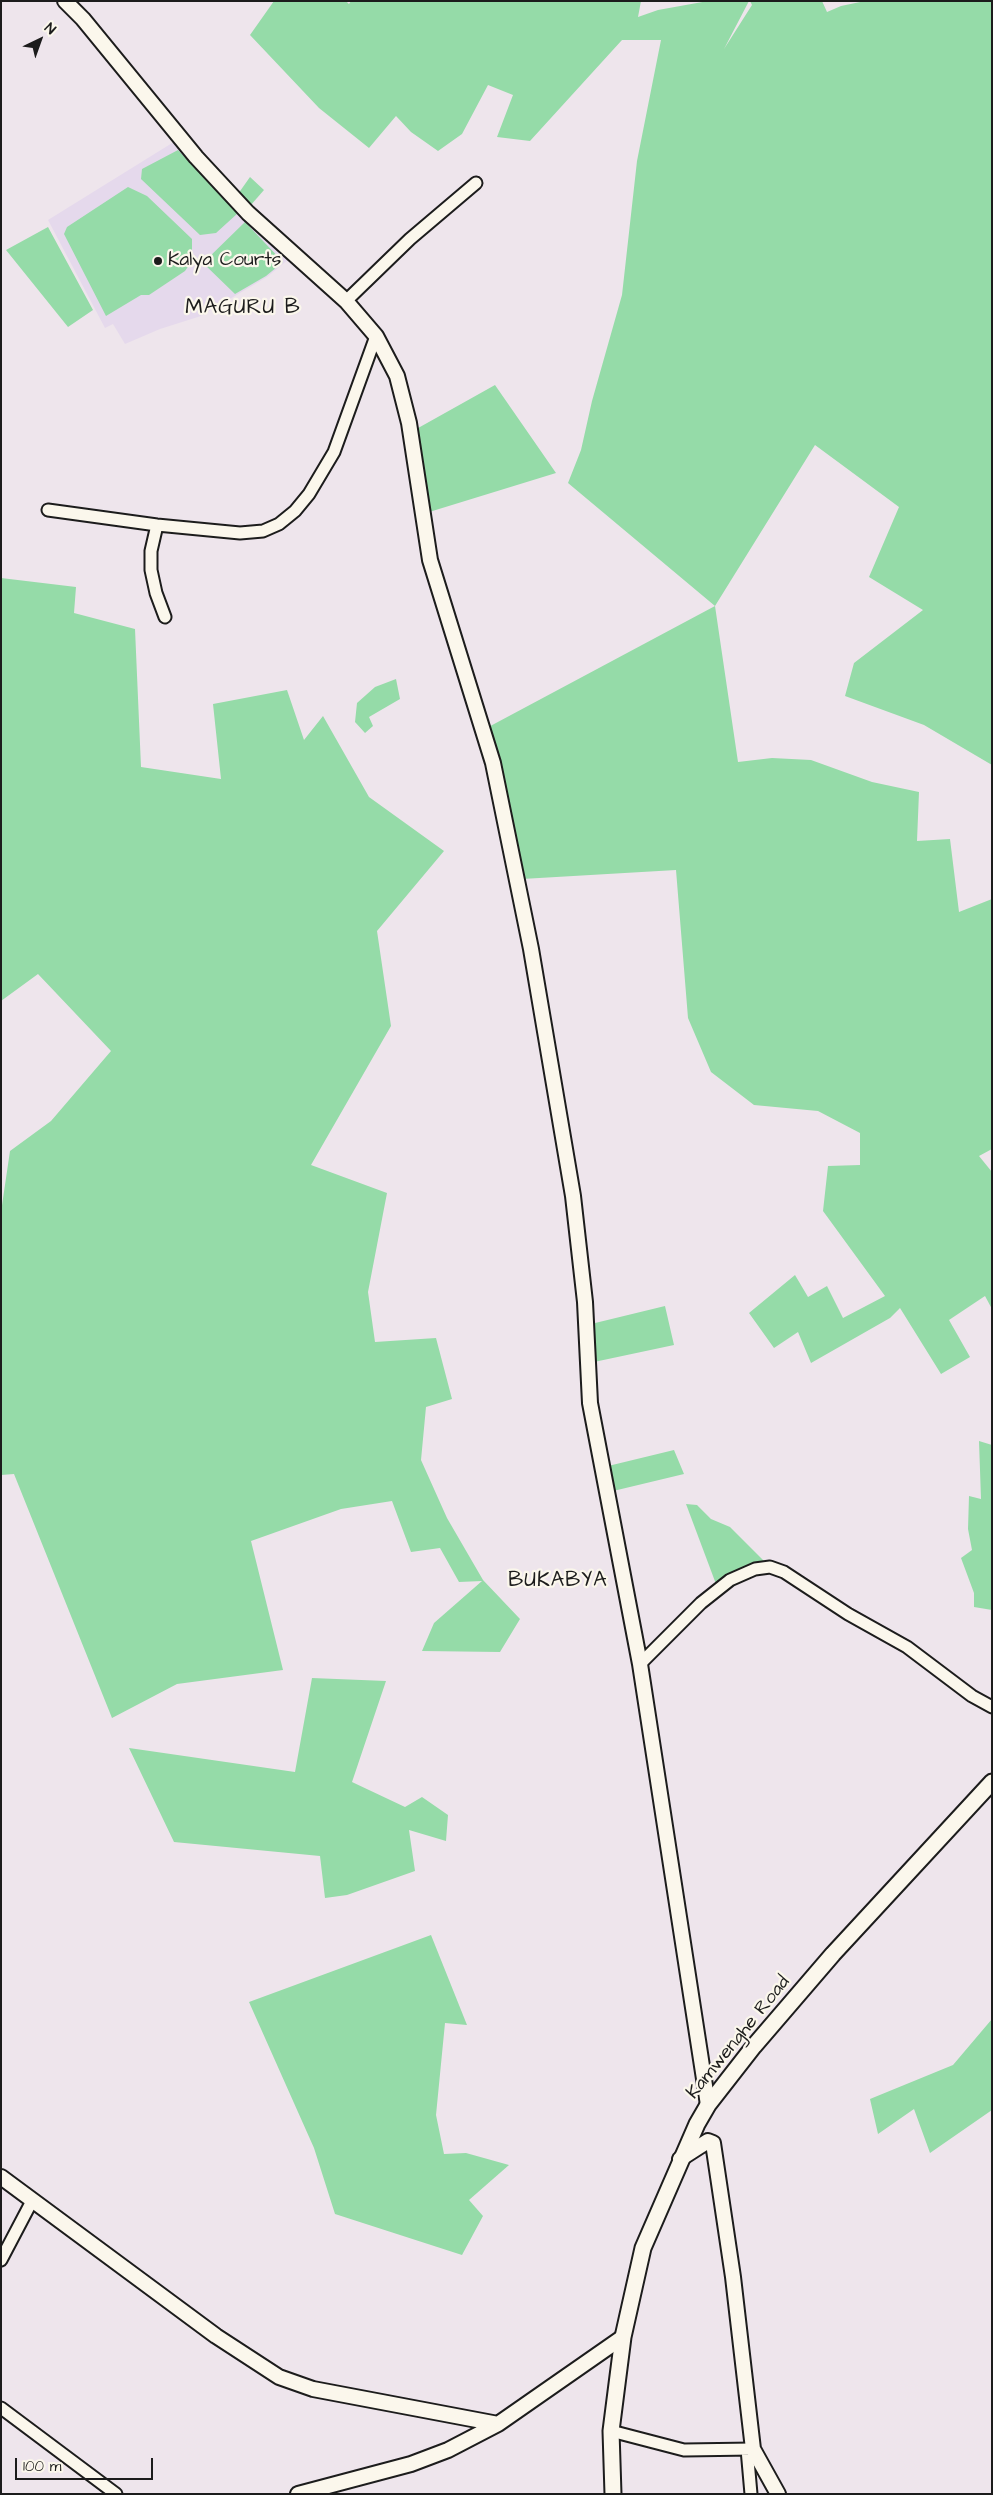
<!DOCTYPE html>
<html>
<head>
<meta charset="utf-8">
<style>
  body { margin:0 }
  #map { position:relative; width:993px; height:2495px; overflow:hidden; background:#eee5ec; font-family:"Architects Daughter",sans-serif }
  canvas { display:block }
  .frame { position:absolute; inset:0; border:2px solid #1c1c1c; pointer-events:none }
  .north { position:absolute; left:15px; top:15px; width:50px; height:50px; -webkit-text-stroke:4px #fbf7ec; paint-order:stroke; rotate:42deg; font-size:14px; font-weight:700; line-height:20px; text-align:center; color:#1c1c1c }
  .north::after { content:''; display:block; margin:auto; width:18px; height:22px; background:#1c1c1c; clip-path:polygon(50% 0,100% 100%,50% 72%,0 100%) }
  .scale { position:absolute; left:15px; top:2458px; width:138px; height:22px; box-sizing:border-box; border:2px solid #1c1c1c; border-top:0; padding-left:6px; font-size:15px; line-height:18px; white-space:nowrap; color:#1c1c1c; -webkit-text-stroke:4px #fbf7ec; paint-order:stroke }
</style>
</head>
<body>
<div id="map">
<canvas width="993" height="2495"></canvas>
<div class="frame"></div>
<div class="north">N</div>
<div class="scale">100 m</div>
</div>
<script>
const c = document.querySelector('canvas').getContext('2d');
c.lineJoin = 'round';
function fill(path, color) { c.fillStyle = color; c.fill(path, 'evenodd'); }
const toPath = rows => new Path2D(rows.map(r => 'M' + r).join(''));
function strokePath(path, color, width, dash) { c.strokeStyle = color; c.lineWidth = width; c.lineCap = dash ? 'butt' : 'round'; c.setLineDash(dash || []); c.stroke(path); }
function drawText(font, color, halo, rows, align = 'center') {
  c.font = font + ' "Architects Daughter",sans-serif'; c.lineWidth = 4.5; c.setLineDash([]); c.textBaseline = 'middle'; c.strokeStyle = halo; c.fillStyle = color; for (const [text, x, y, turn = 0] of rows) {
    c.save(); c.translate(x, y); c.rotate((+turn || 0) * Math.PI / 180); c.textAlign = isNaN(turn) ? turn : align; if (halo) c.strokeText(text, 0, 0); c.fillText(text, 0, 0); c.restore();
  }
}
fill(toPath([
  [177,140,289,259,267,277,201,316,160,329,125,344,113,324,105,328,48,220]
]), '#e5d9ec');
fill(toPath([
  [274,1,346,1,349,4,351,1,641,1,638,17,658,10,708,1,749,1,724,49,752,5,750,1,822,1,827,12,841,6,865,1,992,1,992,765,924,725,845,696,854,663,923,610,869,577,899,507,815,445,715,606,738,762,772,758,811,760,872,782,919,792,917,841,950,839,959,912,992,899,992,1149,979,1156,992,1172,992,1309,985,1296,949,1320,970,1357,941,1374,900,1308,890,1318,811,1363,798,1332,774,1348,749,1313,795,1275,808,1297,827,1286,843,1318,885,1296,823,1211,828,1166,860,1165,860,1133,818,1111,754,1105,711,1072,688,1018,676,870,522,879,481,731,715,606,568,483,581,450,592,401,622,295,637,161,661,40,622,40,530,141,497,137,513,95,488,85,462,134,438,151,411,132,396,116,369,148,319,108,250,35],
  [178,150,238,213,216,233,200,235,141,179,142,169],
  [250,177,264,190,250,206,238,194],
  [128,187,147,196,192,239,192,261,185,271,149,295,141,295,106,316,64,234,67,227],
  [245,222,283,262,266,276,235,294,203,263],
  [48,227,93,310,68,327,6,250],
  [495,385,556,473,426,513,411,432],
  [1,578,76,587,74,613,135,629,141,767,221,779,213,704,287,690,304,740,323,716,369,797,444,851,377,931,391,1026,311,1165,387,1193,368,1292,375,1342,436,1338,452,1399,426,1407,421,1460,447,1518,483,1580,520,1619,500,1652,422,1651,434,1623,482,1581,459,1582,440,1548,411,1552,392,1501,341,1509,251,1541,283,1670,177,1684,112,1718,14,1474,1,1475,1,1212,10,1151,51,1121,111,1051,38,974,1,1001],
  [396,679,400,699,369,717,373,726,365,733,355,722,357,703,375,687],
  [665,1306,674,1345,594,1362,591,1324],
  [979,1441,992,1445,992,1610,974,1607,974,1593,961,1558,972,1550,968,1529,969,1496,981,1499],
  [674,1450,684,1474,609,1492,604,1467],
  [686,1504,697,1505,711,1519,730,1527,770,1567,755,1566,730,1574,716,1584],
  [312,1678,386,1681,352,1782,405,1807,422,1797,448,1815,446,1841,409,1830,415,1871,347,1895,325,1898,320,1856,174,1842,129,1748,295,1772],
  [431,1935,467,2025,445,2023,436,2115,444,2154,466,2153,509,2165,469,2200,483,2216,462,2255,335,2214,314,2148,249,2002],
  [992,2019,992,2110,930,2153,914,2109,878,2134,870,2099,953,2065]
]), '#95dba8');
const minor = toPath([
  [346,301,410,239,476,183],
  [48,510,157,525,240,533,263,531,279,524,295,511,309,494,334,452,376,336],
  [157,525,151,551,151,570,156,593,165,617],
  [640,1664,701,1603,730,1580,755,1569,770,1567,784,1572,848,1614,907,1647,972,1696,992,1707],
  [1,2260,32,2201],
  [1,2408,116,2494],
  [611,2431,684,2450,753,2449],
  [747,2449,751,2494]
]);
const tertiary = toPath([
  [65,1,83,19,196,157,248,213,346,301,376,336,397,376,409,423,430,560,493,763,531,949,573,1196,585,1302,590,1403,640,1664,708,2105],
  [680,2159,708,2141,713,2143,733,2277,753,2449,778,2494],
  [1,2177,216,2336,279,2377,313,2389,498,2424],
  [298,2494,411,2464,448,2450,498,2424,623,2337]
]);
const secondary = toPath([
  [613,2494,611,2431,623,2337,643,2248,697,2124,708,2105,754,2046,833,1954,992,1782]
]);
strokePath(minor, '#1c1c1c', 15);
strokePath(tertiary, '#1c1c1c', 18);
strokePath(secondary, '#1c1c1c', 19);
strokePath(minor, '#fbf7ec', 11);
strokePath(tertiary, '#fbf7ec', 14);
strokePath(secondary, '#fbf7ec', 15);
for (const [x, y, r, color] of [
  [158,261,5,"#1c1c1c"]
]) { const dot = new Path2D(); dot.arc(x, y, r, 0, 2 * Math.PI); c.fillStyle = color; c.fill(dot); strokePath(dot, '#fbf7ec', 2); }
drawText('19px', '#1c1c1c', '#fbf7ec', [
  ["Kalya Courts",168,261]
], 'left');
drawText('19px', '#1c1c1c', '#fbf7ec', [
  ["Kamwenghe Road",739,2038,-51]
]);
c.letterSpacing = '1px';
drawText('21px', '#1c1c1c', '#fbf7ec', [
  ["MAGURU B",243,309],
  ["BUKABYA",558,1582]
]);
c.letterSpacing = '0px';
</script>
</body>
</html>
